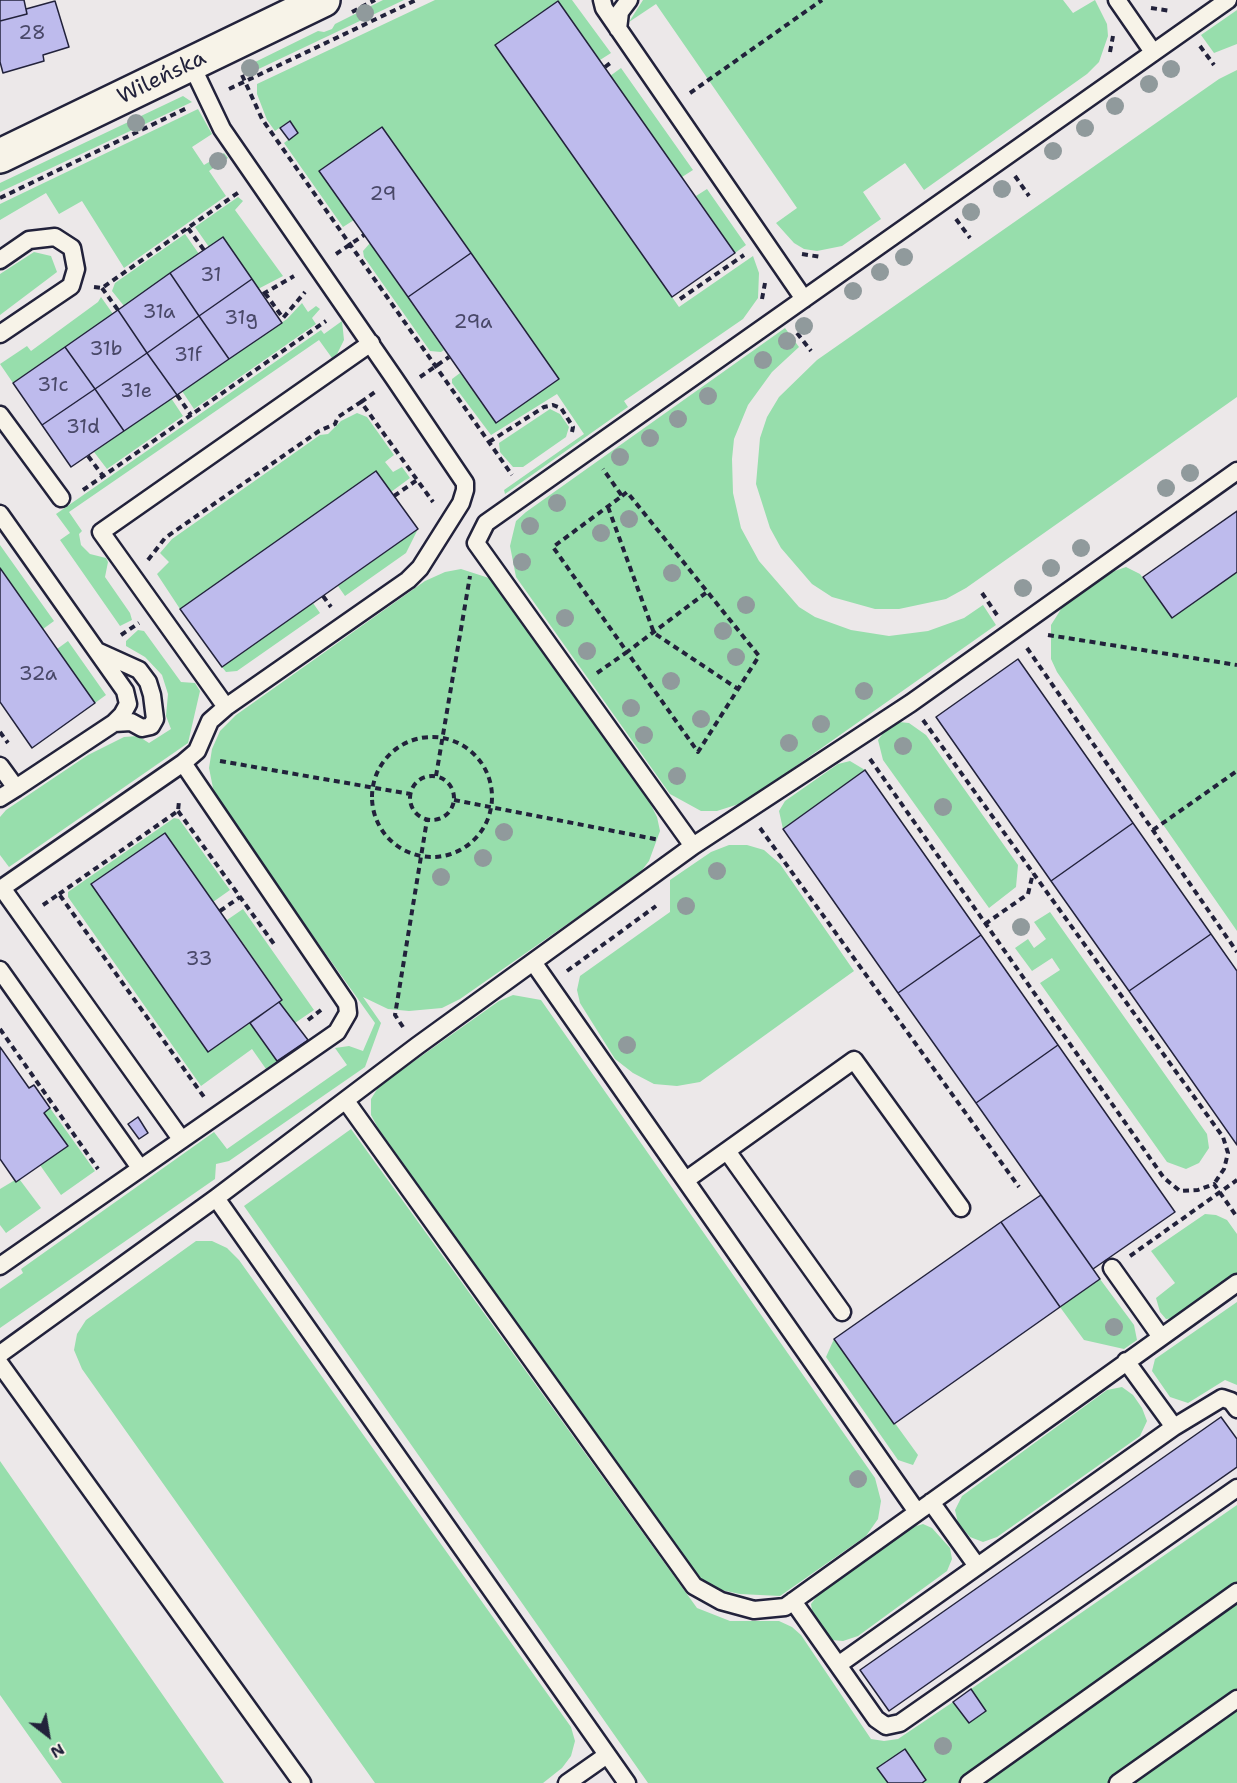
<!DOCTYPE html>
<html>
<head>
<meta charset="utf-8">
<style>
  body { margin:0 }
  #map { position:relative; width:1237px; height:1783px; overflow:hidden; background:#ece8e9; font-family:"Shantell Sans",sans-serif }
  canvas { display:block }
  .north { position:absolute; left:18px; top:1705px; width:60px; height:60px; -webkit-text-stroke:4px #f7f3e8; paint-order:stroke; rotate:149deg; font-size:16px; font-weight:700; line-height:24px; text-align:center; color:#22223b }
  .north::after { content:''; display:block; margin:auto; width:21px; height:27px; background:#22223b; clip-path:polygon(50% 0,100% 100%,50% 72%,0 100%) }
</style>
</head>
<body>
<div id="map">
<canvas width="1237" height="1783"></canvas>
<div class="north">N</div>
</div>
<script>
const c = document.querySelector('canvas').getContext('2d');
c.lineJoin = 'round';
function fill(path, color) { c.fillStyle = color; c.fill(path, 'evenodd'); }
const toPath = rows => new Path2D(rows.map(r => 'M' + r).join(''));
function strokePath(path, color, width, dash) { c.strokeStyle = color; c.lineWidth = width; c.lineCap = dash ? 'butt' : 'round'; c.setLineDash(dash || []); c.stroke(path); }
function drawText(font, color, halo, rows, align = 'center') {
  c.font = font + ' "Shantell Sans",sans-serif'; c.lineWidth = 4.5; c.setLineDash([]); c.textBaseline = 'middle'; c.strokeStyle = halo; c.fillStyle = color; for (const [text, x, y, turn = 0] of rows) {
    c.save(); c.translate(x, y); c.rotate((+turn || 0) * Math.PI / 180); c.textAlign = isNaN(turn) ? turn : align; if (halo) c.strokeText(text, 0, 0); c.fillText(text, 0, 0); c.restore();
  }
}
fill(toPath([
  [383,0,404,0,246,75,245,67,318,31,324,32,332,29,335,24],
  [435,0,572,0,611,53,600,60,558,1,496,45,679,307,753,256,759,273,758,298,743,319,624,401,628,407,505,494,504,490,584,434,557,394,491,435,452,383,452,379,460,373,496,423,559,379,382,127,319,171,354,220,343,227,284,143,298,132,289,121,275,131,267,120,257,94,257,84],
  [643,0,1063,0,1073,13,1095,0,1107,24,1108,36,1099,62,1087,74,924,190,905,163,863,192,881,219,842,246,817,251,804,249,794,243,776,223,797,208,656,4,629,22],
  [1237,10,1237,44,1214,53,1201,35],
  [621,68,693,170,682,177,610,76],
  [1237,70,1237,397,966,588,946,599,899,609,875,609,832,597,812,584,781,548,770,528,756,484,760,438,767,417,779,397,817,360,1219,79],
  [183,96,192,102,0,192,0,183],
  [198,109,212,134,192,147,204,165,224,153,228,158,209,171,226,196,124,268,82,201,59,214,46,193,0,220,0,204],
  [707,189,746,245,735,253,696,196],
  [238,197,243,201,235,210,283,276,258,289,209,247,195,227],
  [185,234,199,254,124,306,112,291,115,283],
  [370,243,444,350,441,352,430,351,364,257,363,251],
  [34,252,51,256,57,272,0,315,0,274],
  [101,297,113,314,13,383,0,364,27,346,31,351,98,302],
  [302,303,308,312,316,306,320,309,312,318,316,324,194,409,182,391,287,319],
  [342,321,344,340,337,354,332,358,319,340,69,512,82,531,79,534,81,545,90,554,106,558,108,562,105,577,130,613,132,620,120,626,60,540,70,533,56,514,321,330,324,334],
  [785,328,799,347,772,372,748,405,734,439,732,459,733,493,741,528,759,561,799,607,815,617,851,630,889,636,928,631,964,618,983,605,996,625,745,802,717,811,701,811,670,794,516,577,510,546,516,521,526,512],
  [171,398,183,416,107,469,94,452],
  [550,409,560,414,569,427,566,437,523,467,513,467,500,452,499,443],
  [357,413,367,417,394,455,385,462,393,472,402,467,410,478,391,492,376,472,180,609,157,574,169,562,160,553,172,539,320,435,328,434,341,421],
  [418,529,406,553,345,596,338,586],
  [0,545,54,621,43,629,0,568],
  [1126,567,1140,574,1172,618,1237,572,1237,931,1057,672,1051,659,1051,625,1063,606,1106,574],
  [461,569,492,579,502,592,650,803,657,817,660,831,649,861,639,874,460,999,442,1008,409,1011,388,1009,363,997,381,1023,365,1067,229,1161,216,1164,215,1179,0,1328,0,1289,23,1273,21,1269,214,1132,227,1149,334,1074,347,1065,335,1048,349,1046,363,1051,375,1023,220,805,213,788,209,768,212,749,220,731,236,715,425,581,445,572],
  [313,603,320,613,237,671,226,672,222,667],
  [138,630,144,631,181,682,195,683,200,691,188,743,9,867,0,855,0,817,6,810,88,755,124,737,138,736,149,743,171,729,166,716,168,694,162,675,145,657,126,646,126,641],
  [68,641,106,695,95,703,57,649],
  [899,722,909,723,926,735,1018,865,1016,887,989,908,883,760,878,740,890,724],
  [850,761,865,770,783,829,779,811,785,801,838,764],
  [174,818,179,819,230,890,213,902,165,833,91,884,208,1052,250,1023,277,1061,266,1069,252,1049,201,1086,68,897,68,892],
  [729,845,747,845,764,850,780,864,854,971,700,1082,677,1086,654,1084,633,1073,615,1059,580,1003,577,990,580,976,670,912,670,880,711,852],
  [243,909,314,1010,295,1023,279,1002,282,999,227,920],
  [1050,912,1207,1134,1209,1148,1199,1163,1186,1169,1167,1162,1040,983,1060,970,1052,958,1032,971,1015,948,1028,939,1034,948,1046,939,1034,922],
  [513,995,541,1000,875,1478,881,1501,878,1519,866,1536,780,1596,740,1594,721,1590,698,1578,378,1128,371,1115,371,1099,379,1086,499,1001],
  [50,1108,95,1171,61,1195,40,1165,67,1146,44,1113],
  [351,1129,697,1608,730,1621,779,1621,792,1627,801,1635,871,1739,884,1741,898,1739,953,1702,969,1723,986,1711,971,1689,1237,1505,1237,1783,648,1783,244,1206],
  [15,1180,20,1180,41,1208,6,1233,0,1225,0,1189],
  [1205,1214,1216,1215,1227,1220,1237,1234,1237,1275,1175,1318,1166,1319,1160,1312,1156,1298,1175,1283,1151,1251],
  [196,1241,212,1241,227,1248,239,1260,571,1727,575,1741,571,1756,562,1768,543,1783,375,1783,82,1369,74,1350,77,1334,86,1320],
  [1100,1279,1134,1325,1137,1340,1124,1349,1084,1340,1060,1307],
  [1237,1302,1237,1385,1225,1380,1188,1403,1170,1397,1152,1371,1155,1359],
  [834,1339,918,1455,913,1465,898,1460,826,1357],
  [1122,1387,1133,1395,1142,1408,1147,1421,1140,1436,997,1537,983,1542,970,1537,958,1523,955,1510,962,1496,1107,1390],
  [0,1461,224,1783,62,1783,0,1695],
  [923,1524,932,1528,950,1548,952,1559,947,1571,858,1636,843,1641,832,1640,819,1630,813,1617,811,1604,820,1592,913,1527]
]), '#97deac');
const building = toPath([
  [0,0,24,0,27,14,0,21,0,0],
  [55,1,69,47,43,55,44,61,3,73,0,62,0,21,27,14,26,9,55,1],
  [558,1,735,253,672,297,495,45,558,1],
  [290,121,298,133,289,140,280,128,290,121],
  [382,127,471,253,408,297,319,171,382,127],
  [223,237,252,279,199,316,170,273,223,237],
  [471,253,559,379,496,423,408,297,471,253],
  [170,273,199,316,147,353,118,310,170,273],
  [252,279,282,323,229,359,199,316,252,279],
  [118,310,147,353,95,389,65,347,118,310],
  [199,316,229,359,177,395,147,353,199,316],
  [65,347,95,389,42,425,13,383,65,347],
  [147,353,177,395,124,431,95,389,147,353],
  [95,389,124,431,71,467,42,425,95,389],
  [376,471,418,529,222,667,180,609,376,471],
  [1237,511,1237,572,1172,618,1143,577,1237,511],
  [0,568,95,703,32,748,0,702,0,568],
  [1018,659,1133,823,1051,881,936,717,1018,659],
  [865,770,981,935,898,993,783,829,865,770],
  [1133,823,1211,934,1129,991,1051,881,1133,823],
  [165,833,282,1000,208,1052,91,884,165,833],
  [1211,934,1237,971,1237,1145,1129,991,1211,934],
  [981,935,1058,1045,976,1103,898,993,981,935],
  [279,1002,308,1040,277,1061,250,1023,279,1002],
  [1058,1045,1175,1212,1093,1269,976,1103,1058,1045],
  [0,1047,29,1088,34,1085,50,1108,44,1113,68,1146,16,1182,0,1159,0,1047],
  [138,1117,148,1133,139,1139,128,1124,138,1117],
  [1041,1195,1100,1279,1060,1307,1001,1222,1041,1195],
  [1001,1222,1060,1307,894,1424,834,1339,1001,1222],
  [1221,1417,1237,1439,1237,1467,889,1711,860,1670,1221,1417],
  [971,1689,986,1711,969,1723,953,1702,971,1689],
  [905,1749,926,1780,922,1783,888,1783,877,1768,905,1749]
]);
fill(building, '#bebbed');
strokePath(building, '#22223b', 1.5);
const lane = toPath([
  [602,0,604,8,804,299],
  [1117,0,1153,52],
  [618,29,620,12,629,0],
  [0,260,29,240,55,237,72,248,76,269,71,286,0,334],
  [0,415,61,498],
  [0,514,125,691,128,704,122,715,114,723,16,788,0,766],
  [97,651,139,670,148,682,152,695,155,719,151,726,142,728,131,722,114,723],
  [226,707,101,532,371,343],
  [183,763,197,751,210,721,226,707,408,580,420,568,461,503,465,490,465,483,394,378,222,129,191,64],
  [0,798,16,788],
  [693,846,476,543,486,523,1228,0],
  [533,962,917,1512],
  [0,970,140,1168],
  [346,1101,694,1586,721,1601,754,1610,785,1607,1237,1283],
  [727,1151,842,1312],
  [686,1180,854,1060,961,1208],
  [216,1198,627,1783],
  [0,1266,337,1032,348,1013,347,1004,183,763,2,888,181,1139],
  [1112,1268,1161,1337],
  [0,1354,216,1198,417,1046,693,846,911,703,1237,471],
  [1126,1361,1174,1427,1222,1398,1231,1401,1237,1409],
  [0,1364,302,1783],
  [931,1502,977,1566],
  [793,1601,876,1719,886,1726,900,1723,1237,1488],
  [838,1665,1174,1427],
  [567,1783,607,1755],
  [969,1783,1237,1592],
  [1118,1783,1237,1699]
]);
const secondary = toPath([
  [0,156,323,0]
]);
strokePath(lane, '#22223b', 21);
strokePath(secondary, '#22223b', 38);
strokePath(toPath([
  [1151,8,1171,11],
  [352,12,375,0],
  [1200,46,1214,65],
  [1110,52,1113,36],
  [605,67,613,61],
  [242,75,262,119,512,475],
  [229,89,416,0],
  [690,93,822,0],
  [1015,176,1029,196],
  [0,198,187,108],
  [956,219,970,238],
  [188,228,204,250],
  [336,254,364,235],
  [802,254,821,257],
  [94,287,102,288,239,192],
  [102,288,118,310],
  [265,293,283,318,305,292],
  [263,294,294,276],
  [680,299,744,255],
  [762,299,765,283],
  [797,333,811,351],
  [420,377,449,357],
  [177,395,191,415],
  [361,402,375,392],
  [489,442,544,407,553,405,561,408,573,427,572,432],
  [88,456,103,476],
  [83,490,326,321],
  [394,496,417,480],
  [622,496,627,492,759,656,698,752,627,652,707,592],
  [608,507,654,633,738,689],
  [148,560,165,538,319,431,335,424,338,417,361,402,433,502],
  [982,593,997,615],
  [323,596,331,607],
  [121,635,139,623],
  [1048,635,1237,665],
  [1027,648,1237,952],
  [597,673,627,652,553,547,622,496,603,469],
  [923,720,1223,1137,1228,1153,1224,1169,1214,1184],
  [0,732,8,743],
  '372 797a60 60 0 1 1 120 0a60 60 0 1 1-120 0Z',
  [870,759,1164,1178,1180,1191,1198,1190,1214,1184,1237,1217],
  [220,761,410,794],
  '410 798a22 22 0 1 1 44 0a22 22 0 1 1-44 0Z',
  [436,776,470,576],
  [454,800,660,840],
  [178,811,274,944],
  [760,828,1019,1187],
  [1153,830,1237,771],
  [59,894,178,811,179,801],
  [43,905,59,894,204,1097],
  [220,911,240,897],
  [985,924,1028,894,1033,873],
  [567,971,656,906],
  [308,1020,321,1010],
  [403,1027,395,1015,427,820],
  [0,1029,98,1169],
  [1130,1256,1237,1180]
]), '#22223b', 4, [6, 4.5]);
strokePath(lane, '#f7f3e8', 16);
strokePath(secondary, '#f7f3e8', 33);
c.fillStyle = '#909a9c';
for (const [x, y] of [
  [365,13],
  [250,68],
  [1171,69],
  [1149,84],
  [1115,106],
  [136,123],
  [1085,128],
  [1053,151],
  [218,161],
  [1002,189],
  [971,212],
  [904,257],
  [880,272],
  [853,291],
  [804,326],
  [787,341],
  [763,360],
  [708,396],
  [678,419],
  [650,438],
  [620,457],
  [1190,473],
  [1166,488],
  [557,503],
  [629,519],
  [530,526],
  [601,533],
  [1081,548],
  [522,562],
  [1051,568],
  [672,573],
  [1023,588],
  [746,605],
  [565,618],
  [723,631],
  [587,651],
  [736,657],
  [671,681],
  [864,691],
  [631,708],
  [701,719],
  [821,724],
  [644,735],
  [789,743],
  [903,746],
  [677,776],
  [943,807],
  [504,832],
  [483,858],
  [717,871],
  [441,877],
  [686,906],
  [1021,927],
  [627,1045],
  [1114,1327],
  [858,1479],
  [943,1746]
]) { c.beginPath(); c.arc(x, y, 9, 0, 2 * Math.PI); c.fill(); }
drawText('20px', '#494868', null, [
  ["28",32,34],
  ["29",383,195],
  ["31",211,276],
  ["31a",159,313],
  ["31g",241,319],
  ["29a",473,323],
  ["31b",106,350],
  ["31f",188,356],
  ["31c",53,386],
  ["31e",136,392],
  ["31d",83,428],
  ["32a",38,675],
  ["33",199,960]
]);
drawText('22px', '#22223b', '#f7f3e8', [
  ["Wileńska",162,78,-26]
]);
</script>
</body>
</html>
